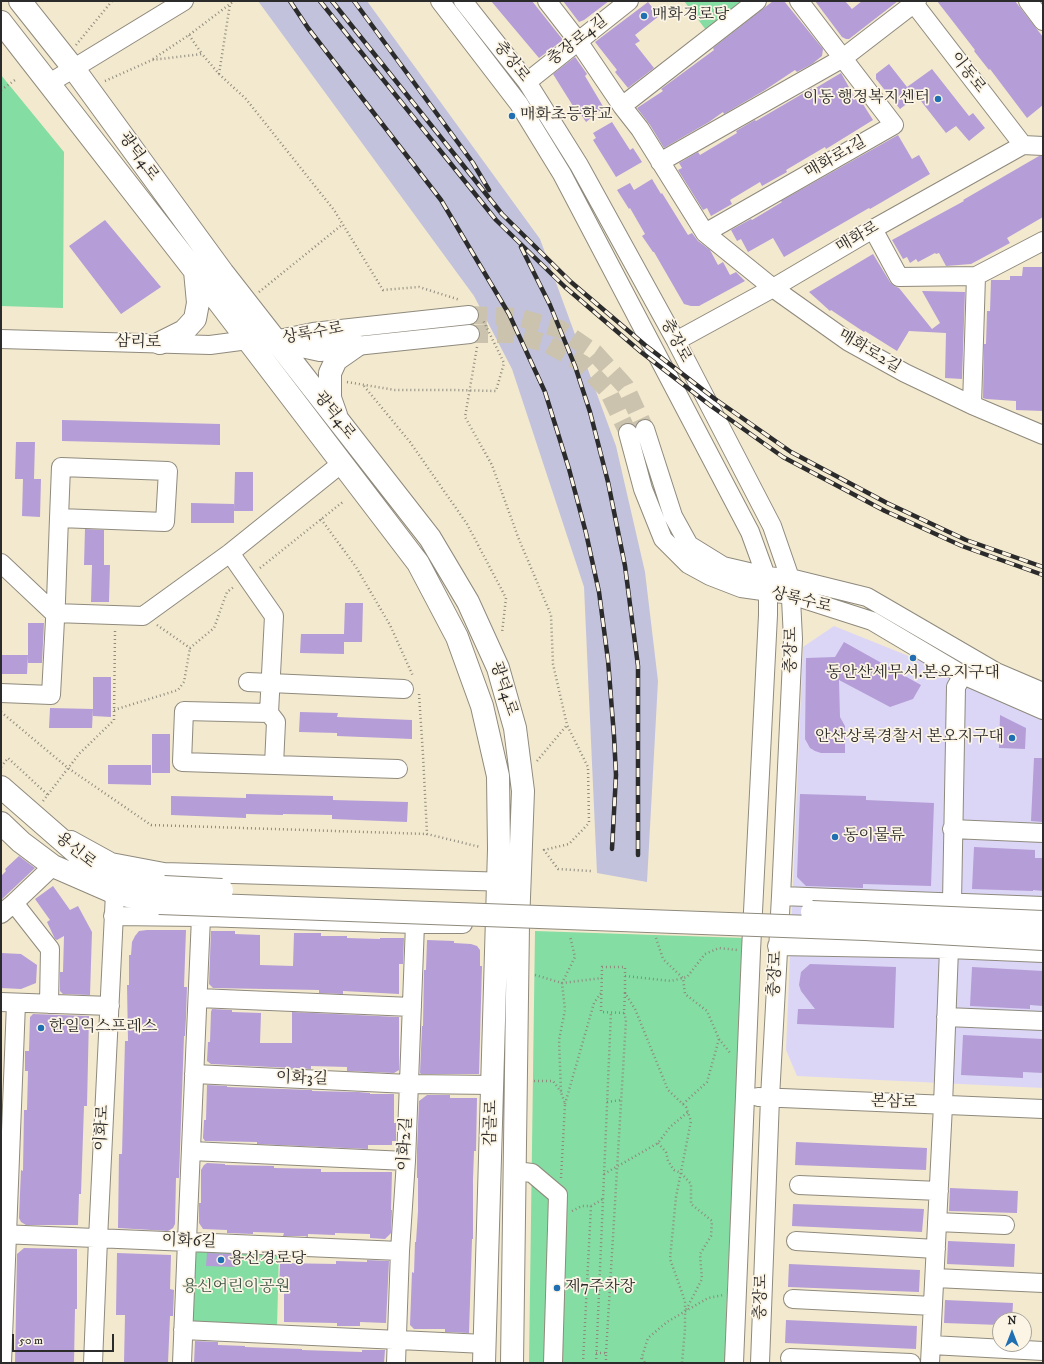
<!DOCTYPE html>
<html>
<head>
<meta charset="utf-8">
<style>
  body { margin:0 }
  #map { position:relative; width:1044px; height:1364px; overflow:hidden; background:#f3e9cf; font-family:"IM FELL DW Pica",serif }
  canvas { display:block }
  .frame { position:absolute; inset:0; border:2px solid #2b2b2b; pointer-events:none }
  .north { position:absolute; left:992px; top:1312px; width:40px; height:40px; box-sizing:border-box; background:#fcf5e5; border:1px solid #a8a49b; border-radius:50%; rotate:0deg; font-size:11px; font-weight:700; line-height:16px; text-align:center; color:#2b2b2b }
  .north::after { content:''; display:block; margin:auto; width:14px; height:18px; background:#1f6fb2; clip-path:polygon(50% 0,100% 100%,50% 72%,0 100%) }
  .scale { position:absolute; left:12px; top:1334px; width:102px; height:18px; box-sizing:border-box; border:2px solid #2b2b2b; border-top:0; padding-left:5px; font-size:12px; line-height:14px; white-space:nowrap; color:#2b2b2b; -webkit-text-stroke:3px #fcf5e5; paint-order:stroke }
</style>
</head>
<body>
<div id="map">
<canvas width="1044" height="1364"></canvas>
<div class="frame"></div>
<div class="north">N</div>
<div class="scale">50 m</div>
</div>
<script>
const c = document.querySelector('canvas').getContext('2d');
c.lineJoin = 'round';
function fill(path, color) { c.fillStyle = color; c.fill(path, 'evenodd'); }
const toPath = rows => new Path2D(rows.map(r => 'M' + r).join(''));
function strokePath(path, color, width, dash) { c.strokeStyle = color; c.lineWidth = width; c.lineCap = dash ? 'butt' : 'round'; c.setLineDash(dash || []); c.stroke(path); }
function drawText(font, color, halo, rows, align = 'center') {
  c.font = font + ' "IM FELL DW Pica","Noto Serif KR",serif'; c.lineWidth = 3.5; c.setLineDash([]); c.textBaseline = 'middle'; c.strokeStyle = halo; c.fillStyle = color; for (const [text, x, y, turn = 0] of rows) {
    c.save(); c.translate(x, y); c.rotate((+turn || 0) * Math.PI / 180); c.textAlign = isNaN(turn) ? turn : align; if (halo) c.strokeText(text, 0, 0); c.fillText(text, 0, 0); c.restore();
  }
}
fill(toPath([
  [834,626,1043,710,1043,1088,797,1076,786,1050,803,647]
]), '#dcd6f6');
fill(toPath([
  [258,1,367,1,540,239,616,446,645,572,658,681,647,882,597,873,584,587,512,369,474,296]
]), '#c2c2dc');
fill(toPath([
  [684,1,753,1,709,34],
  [1,75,64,152,63,308,1,306],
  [535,931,745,938,727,1294,725,1363,529,1363],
  [200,1249,279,1251,277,1327,198,1325,193,1320,195,1254]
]), '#84dda3');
fill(toPath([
  [491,1,532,1,563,40,539,58],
  [563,1,609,1,584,20,579,22],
  [773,1,784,1,823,49,822,56,812,64,797,72,795,70,765,90,724,114,723,112,709,122,664,148,650,125,637,108,663,91,661,89,714,50,713,48],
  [815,1,845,1,852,9,862,1,898,1,849,39,846,39,842,37],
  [937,1,1015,1,1043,37,1043,105,1027,118,990,69,989,70,974,51,975,50],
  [648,2,659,16,635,35,640,41,635,44,654,68,628,88,615,72,617,70,595,42],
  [575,57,587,74,585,76,604,108,586,122,580,113,578,114,553,74],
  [889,64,907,87,932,69,969,116,973,113,985,128,969,141,956,126,946,133,917,96,900,109,876,79,876,74],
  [841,73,858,103,861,101,873,120,826,149,825,147,786,170,787,172,762,186,760,182,730,200,732,204,711,216,707,208,703,210,678,170,682,168,679,163,698,152,700,155,737,133,736,131,753,121,755,120,756,121,814,87,814,89],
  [612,122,630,150,633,148,642,162,616,177,593,140,596,138,593,133],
  [898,135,912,159,919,155,930,174,870,209,869,208,784,257,773,238,748,252,741,239,737,241,731,230,751,219,752,220,782,202,781,201],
  [1039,156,1043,156,1043,217,1007,238,1010,243,971,264,946,266,939,253,936,254,935,253,918,262,916,259,910,263,907,257,903,259,892,240,964,201,963,200],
  [652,179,661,194,662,193,688,235,692,233,698,241,710,250,718,265,723,262,730,275,736,272,745,281,699,306,691,306,684,304,654,252,653,252,642,236,645,234,630,208,629,209,617,190,630,183,634,190],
  [105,220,161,287,121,314,69,246],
  [873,254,890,282,894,286,899,288,932,329,940,323,922,291,965,292,962,379,945,378,946,333,909,331,897,351,865,331,864,332,831,310,830,311,809,292],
  [1023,267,1043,267,1043,411,1016,410,1016,401,986,399,983,398,984,344,986,344,987,311,990,311,991,280,1010,280,1010,276,1022,276],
  [62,420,220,424,220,445,62,441],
  [16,442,35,442,34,479,41,479,40,517,22,516,23,479,15,479],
  [235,472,253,472,253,511,234,511],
  [191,503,234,504,234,523,191,523],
  [85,529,104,530,104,565,110,565,109,602,91,602,92,565,84,565],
  [345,603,363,603,362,642,344,642,344,654,300,653,301,634,344,634],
  [28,623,44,623,42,663,28,663],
  [844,642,921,685,913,699,890,707,839,680,840,717,845,726,845,753,821,753,815,751,810,748,805,739,806,658,835,657],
  [1,655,28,655,27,674,1,674],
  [93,677,111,677,111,717,93,716],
  [50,708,93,709,92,728,49,728],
  [300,712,338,713,337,717,412,720,412,739,337,736,337,733,299,732],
  [1000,715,1026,728,1025,749,999,748],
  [152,734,170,734,170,773,152,773],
  [1034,758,1043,758,1043,822,1031,821],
  [108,765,151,765,151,785,108,784],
  [246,794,333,796,333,800,408,802,407,822,332,819,332,815,283,814,283,815,246,814,246,818,171,815,171,796,246,798],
  [800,794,866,796,866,800,934,803,931,886,863,884,863,888,806,886,797,877],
  [974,847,1035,850,1035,858,1043,858,1043,891,1033,890,1033,891,972,889],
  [19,856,35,868,1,900,1,876,6,871,5,869],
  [53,886,70,910,78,906,92,932,90,995,63,994,60,991,60,972,63,972,64,936,57,940,55,939,47,922,50,920,35,899],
  [147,930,186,930,184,987,187,987,186,1017,185,1036,184,1036,179,1178,176,1178,175,1224,173,1228,168,1231,118,1228,119,1154,122,1154,125,1041,128,1041,127,985,129,985,129,955,131,955,132,942,135,936,139,931],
  [211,931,235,931,235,934,260,935,260,965,293,966,294,933,321,933,321,936,347,936,347,938,380,939,380,938,404,938,403,964,399,964,399,994,343,991,343,994,319,993,319,990,213,988,209,984],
  [427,940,454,941,454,943,471,944,477,946,480,950,480,966,482,966,479,1074,421,1074,420,1073,422,1026,423,1026,424,970,426,970],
  [1,953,21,954,37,965,36,983,21,989,1,988],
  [810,964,896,967,894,1028,797,1024,798,1009,815,1009,801,991,799,985,801,972],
  [972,967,1043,971,1043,1006,1030,1005,1030,1009,970,1006],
  [212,1009,232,1010,232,1012,261,1013,260,1043,292,1043,292,1012,399,1017,399,1070,394,1073,347,1071,347,1067,311,1066,311,1069,211,1064,207,1061,208,1042,210,1042,211,1012],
  [33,1014,89,1016,87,1106,84,1106,81,1194,79,1194,78,1225,26,1225,21,1222,19,1218,21,1170,23,1171,24,1110,27,1110,28,1071,25,1071,25,1051,29,1051,30,1017],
  [963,1035,1043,1039,1043,1073,1023,1072,1023,1078,961,1075],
  [207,1085,227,1086,227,1087,312,1090,312,1091,358,1092,370,1093,370,1094,394,1094,394,1123,396,1123,396,1141,392,1141,392,1145,368,1145,368,1149,257,1144,257,1142,205,1141,203,1138,204,1120,206,1120],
  [427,1095,450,1095,450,1098,477,1098,476,1151,474,1151,473,1180,473,1239,472,1239,469,1333,445,1332,445,1329,414,1329,410,1325,412,1272,414,1273,415,1242,416,1242,418,1211,418,1178,417,1178,417,1149,419,1101],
  [796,1142,927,1148,926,1170,795,1165],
  [207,1163,225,1164,225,1165,274,1166,274,1168,321,1169,321,1172,392,1172,391,1210,392,1210,391,1233,385,1239,370,1238,370,1234,335,1233,335,1235,308,1234,308,1237,305,1236,283,1236,284,1233,253,1232,253,1234,227,1233,227,1230,203,1229,199,1223,199,1203,201,1203,201,1170,204,1165],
  [950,1188,1018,1191,1017,1213,949,1211],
  [793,1204,924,1209,922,1232,792,1226],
  [948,1241,1015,1244,1014,1267,947,1264],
  [24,1248,77,1249,77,1309,75,1309,74,1363,15,1363,17,1254],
  [117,1253,171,1255,170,1289,174,1290,173,1316,170,1316,168,1363,124,1363,125,1315,116,1315],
  [207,1253,235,1254,235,1267,206,1266],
  [367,1260,389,1261,386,1323,360,1322,360,1326,337,1326,337,1323,284,1322,284,1288,279,1288,280,1263,336,1264,336,1261,367,1262],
  [789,1264,920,1270,919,1292,788,1287],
  [945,1300,1013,1303,1012,1320,1000,1320,1000,1325,944,1323],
  [786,1320,917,1326,916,1349,785,1343],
  [195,1341,218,1342,218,1345,245,1346,245,1347,302,1349,302,1350,362,1352,362,1350,385,1350,384,1363,194,1363]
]), '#b59dd7');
strokePath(toPath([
  [469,315,518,317,560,329,595,353,625,386,645,429],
  [470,334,512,334,548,344,583,364,608,391,628,433]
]), '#cbc3ae', 18, [18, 9]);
const minor = toPath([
  [440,1,519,104,562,174,750,532,766,576,768,592,768,615,751,951,734,1363],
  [463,1,527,82,579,165,676,341,772,526,790,578,793,639,781,896,770,1098,760,1363],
  [547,1,578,41,622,106,640,129,705,233,773,288,849,342,905,373,972,405,1043,435],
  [912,1,1023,145],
  [1028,1,1043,21],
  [527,82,629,1],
  [48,84,184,1],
  [622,106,757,1],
  [660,162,843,58,917,1],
  [873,229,899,277,976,276,1043,241],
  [705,233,894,125,799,1],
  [1,339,210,345,248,340,274,340,313,332,469,315],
  [676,341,773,288,873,229,1023,145,1043,146],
  [356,346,470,334],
  [972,405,976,276],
  [645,429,673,516,689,545,723,566,766,576,790,578,867,597,996,672,1043,692],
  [628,433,643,489,663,539,688,564,710,576,741,588,791,595,872,621,963,675,1043,710],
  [230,553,274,616,269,713,276,722,274,765],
  [1,563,54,613,143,616,230,553,342,463],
  [248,682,404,689],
  [1,693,51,695,56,601,59,518,61,467,168,471,165,522,59,518],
  [269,713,184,711,182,762,398,769],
  [952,829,1043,833],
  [71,840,111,862,164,872,510,882],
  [781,896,1043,906],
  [952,902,956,687,963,675],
  [14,903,50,949,49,1004],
  [1,914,14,903,53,866],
  [113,916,201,917,415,924,463,924],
  [777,946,949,949,1043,953],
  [198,998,412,1007],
  [1,1002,110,1006],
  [946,1017,1043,1021],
  [194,1074,409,1084,493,1085],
  [758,1097,1043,1109],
  [191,1151,406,1161],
  [515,1171,532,1173,558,1195,553,1363],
  [799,1185,939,1191],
  [937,1222,1005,1225],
  [1,1234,400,1251],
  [796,1241,936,1249],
  [935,1278,1043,1283],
  [793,1299,933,1306],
  [183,1330,485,1344],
  [931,1345,1043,1351],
  [790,1358,911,1363],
  [2,1363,16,1003],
  [93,1363,98,1239,115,893],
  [182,1363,187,1241,201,917],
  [396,1363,400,1251,406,1161,415,924],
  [930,1363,943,1105,949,949]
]);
const major = toPath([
  [20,1,74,69,223,273,430,538,468,602,498,668,515,728,523,791,518,924,512,1363],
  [1,22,205,284,418,563,457,637,482,706,498,776,499,849,484,1363],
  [274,340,320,350,356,346],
  [160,343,184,331,195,319,198,303,195,271],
  [336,415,330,398,330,373,336,360,356,346],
  [1,787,95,869,164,887],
  [1,823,21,842,53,866,115,893,159,903]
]);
strokePath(minor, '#8f8a7d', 20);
strokePath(major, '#8f8a7d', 24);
strokePath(toPath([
  [189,35,202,54],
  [76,45,112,1],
  [153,59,189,35,234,1],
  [219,74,230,4],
  [105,81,152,60,202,54,219,74,246,99,334,210,383,290,419,287,460,300],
  [1,90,15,80],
  [259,292,343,224],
  [477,347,465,417,492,465,518,537,551,615,553,664,567,725,588,767,589,823,569,844,544,850,558,869,591,871],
  [347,382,395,390,453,390,496,391,504,363,483,320],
  [364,386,410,442,467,524,506,598,502,633],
  [321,519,356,567,390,625,413,676],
  [260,568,344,501],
  [157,625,190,648,214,628,227,592,235,586],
  [419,694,423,755,427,834,480,847],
  [114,710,178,690,184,682,190,648],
  [1,712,68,768,151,825,427,834],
  [537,761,567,725],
  [1,767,8,758,48,795],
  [43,801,79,754,114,720,115,631],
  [656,938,663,959,683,978,685,994,707,1011,719,1039,731,1054],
  [535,975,562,983,602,978],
  [625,976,671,981,687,977,705,954,719,948,737,950],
  [625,993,624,1013,601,1012,602,967,625,967,625,993,635,1009,668,1090,686,1107,691,1121,676,1197,670,1259,685,1301,685,1329,682,1363],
  [534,1081,553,1081,561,1092],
  [607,1102,621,1100],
  [565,1104,594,1003,601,993],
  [683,1104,707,1082,719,1039],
  [658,1143,666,1152,668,1161,674,1170,681,1173,691,1184,691,1204,712,1221,711,1236,700,1254,702,1279,686,1310],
  [604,1174,658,1143,670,1127,688,1112],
  [561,1178,565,1104,561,1092,559,1040,565,1010,562,983,575,957,570,936],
  [572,1211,582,1206,591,1206,603,1199],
  [596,1353,606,1353,606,1363],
  [606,1353,626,1020,624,1013],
  [642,1358,645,1363],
  [583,1363,591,1206],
  [596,1363,611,1012],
  [640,1363,648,1338,667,1322,708,1298,723,1295]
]), '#8f8a7d', 2.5, [1, 3]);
strokePath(minor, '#fff', 18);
strokePath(major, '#fff', 22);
const rail = toPath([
  [290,1,308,28,441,200,509,314,545,392,569,469,586,533,599,592,608,660,614,736,616,775,612,849],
  [320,1,496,220,565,287,641,352,711,406,783,457,885,511,962,546,1043,575],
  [332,1,502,214,571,282,645,345,715,399,791,452,887,503,966,540,1043,567],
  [354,1,473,163,489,190],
  [521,247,550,305,575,366,590,412,608,482,625,566,638,666,638,855]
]);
strokePath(rail, '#2b2b2b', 4.5);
strokePath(rail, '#fcf5e5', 3, [9]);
const majorBridge = toPath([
  [164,887,222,890],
  [159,903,865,929,1043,939],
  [812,912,1043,922]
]);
strokePath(majorBridge, '#8f8a7d', 24, []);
strokePath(majorBridge, '#fff', 22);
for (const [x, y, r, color] of [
  [644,16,4,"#1f6fb2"],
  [938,99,4,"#1f6fb2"],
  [512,116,4,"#1f6fb2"],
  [913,658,4,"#1f6fb2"],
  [1012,738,4,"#1f6fb2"],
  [835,837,4,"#1f6fb2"],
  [41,1028,4,"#1f6fb2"],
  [221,1260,4,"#1f6fb2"],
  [557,1288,4,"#1f6fb2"]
]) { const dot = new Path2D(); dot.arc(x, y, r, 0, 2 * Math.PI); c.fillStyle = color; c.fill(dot); strokePath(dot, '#fcf5e5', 1.5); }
drawText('16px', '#2b2b2b', '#fcf5e5', [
  ["매화경로당",652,16],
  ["이동 행정복지센터",930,99,"right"],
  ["매화초등학교",520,116],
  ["동안산세무서.본오지구대",913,674,"center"],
  ["안산상록경찰서 본오지구대",1004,738,"right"],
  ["동이물류",843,837],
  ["한일익스프레스",49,1028],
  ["용신경로당",229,1260],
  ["제7주차장",565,1288]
], 'left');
drawText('16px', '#2b2b2b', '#fcf5e5', [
  ["충장로4길",578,41,-38],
  ["충장로",511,62,52],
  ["이동로",967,73,52],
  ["광덕4로",138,157,54],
  ["매화로1길",836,158,-30],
  ["매화로",858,238,-30],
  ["상록수로",313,334,-10],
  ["충장로",675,341,62],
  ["삼리로",138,343,2],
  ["매화로2길",869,352,31],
  ["광덕4로",334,416,52],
  ["상록수로",801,601,14],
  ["충장로",792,650,-89],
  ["광덕4로",503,689,72],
  ["용신로",75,851,39],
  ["충장로",776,974,-87],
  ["이화3길",302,1079,2],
  ["본삼로",894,1103,2],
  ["감골로",492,1123,-88],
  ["이화로",103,1128,-87],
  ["이화2길",406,1144,-87],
  ["이화6길",189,1242,2],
  ["충장로",762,1297,-88]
]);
drawText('16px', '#415849', '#fcf5e5', [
  ["용신어린이공원",236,1288]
]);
</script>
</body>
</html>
